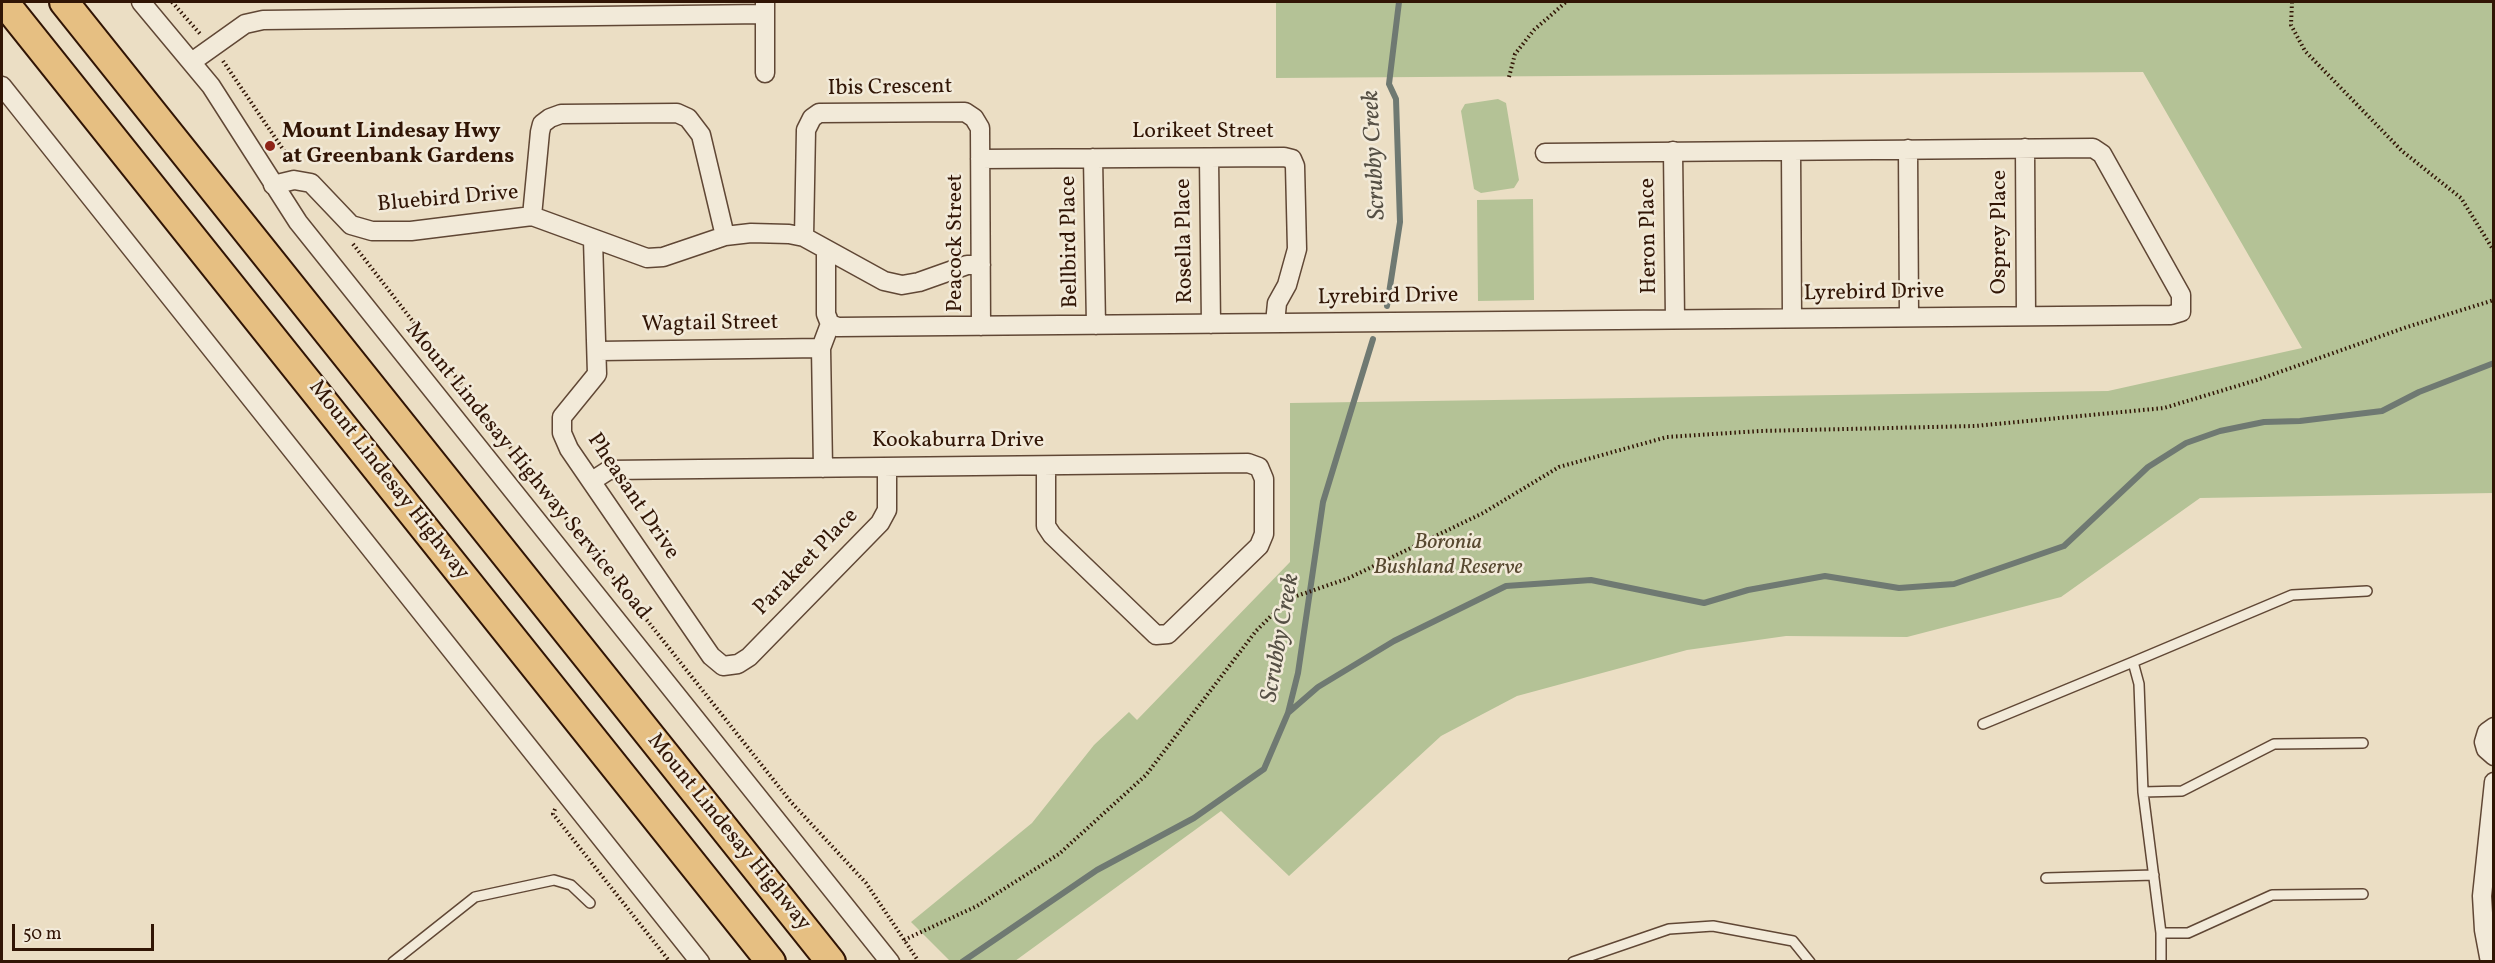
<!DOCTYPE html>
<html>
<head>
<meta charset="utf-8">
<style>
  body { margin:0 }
  #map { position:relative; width:2495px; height:963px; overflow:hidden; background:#ebdec4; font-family:Vollkorn,serif }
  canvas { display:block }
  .frame { position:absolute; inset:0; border:3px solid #311505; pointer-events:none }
  .scale { position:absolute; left:12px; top:924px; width:142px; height:27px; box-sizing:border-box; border:3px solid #311505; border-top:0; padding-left:8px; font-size:18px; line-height:21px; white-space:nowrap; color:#311505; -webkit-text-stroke:4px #f2ead9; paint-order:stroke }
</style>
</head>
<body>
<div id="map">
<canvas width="2495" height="963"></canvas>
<div class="frame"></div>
<div class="scale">50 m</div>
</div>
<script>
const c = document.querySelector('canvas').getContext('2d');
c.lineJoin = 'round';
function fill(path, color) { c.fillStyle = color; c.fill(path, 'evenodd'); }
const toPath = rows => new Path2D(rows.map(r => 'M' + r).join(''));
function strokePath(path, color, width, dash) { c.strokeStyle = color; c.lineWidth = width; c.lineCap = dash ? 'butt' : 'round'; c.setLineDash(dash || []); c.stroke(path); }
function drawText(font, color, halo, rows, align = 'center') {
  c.font = font + ' Vollkorn,serif'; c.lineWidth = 5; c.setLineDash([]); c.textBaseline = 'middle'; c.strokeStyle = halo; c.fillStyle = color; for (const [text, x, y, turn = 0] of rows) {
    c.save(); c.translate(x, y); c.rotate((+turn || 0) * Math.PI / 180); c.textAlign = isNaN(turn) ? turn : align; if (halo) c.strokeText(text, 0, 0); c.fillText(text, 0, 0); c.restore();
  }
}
fill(toPath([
  [1276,2,2493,2,2493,493,2200,498,2061,597,1907,637,1786,636,1687,650,1517,696,1441,736,1289,876,1221,811,1015,961,950,961,911,922,1032,823,1094,745,1129,712,1137,720,1290,562,1290,403,2108,391,2302,348,2143,72,1276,78],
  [1498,99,1506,103,1519,180,1514,188,1481,193,1474,189,1461,111,1465,104],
  [1533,199,1534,300,1478,301,1477,200]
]), '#b4c296');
strokePath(toPath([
  [1387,306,1400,222,1396,99,1389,84,1399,2],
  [1288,713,1318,687,1394,641,1506,586,1591,580,1704,603,1748,590,1825,576,1899,588,1954,584,2064,546,2148,467,2186,443,2220,431,2264,422,2300,421,2382,411,2419,392,2494,363],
  [962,962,1097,870,1194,818,1264,769,1288,713,1298,673,1323,502,1373,339]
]), '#6f7972', 6);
const service = toPath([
  [2133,662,2292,595,2367,591],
  [1983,724,2133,662,2139,684,2143,792,2161,933,2161,962],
  [2143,792,2182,791,2274,744,2363,743],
  [2046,878,2154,875],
  [2161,933,2188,933,2272,895,2363,894],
  [393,962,475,897,554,880,571,885,590,903],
  [1573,962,1669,929,1713,926,1793,941,1810,962]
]);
const minor = toPath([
  [141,2,211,86,298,222,890,962],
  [765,2,765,73],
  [193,61,245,24,263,20,765,14],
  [2,86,700,962],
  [2025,148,2026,316],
  [1908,149,1909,317],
  [1673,151,1675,319],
  [1791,151,1792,318],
  [1093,158,1096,325],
  [1209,158,1211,324],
  [980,159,1284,157,1292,159,1295,166,1297,249,1287,285,1277,303,1275,323],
  [273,185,294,180,311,183,351,225,372,231,411,231,532,216,647,258,663,257,725,236,751,233,789,234,804,237,884,281,902,285,919,282,967,265,981,265],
  [532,216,540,132,542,124,550,118,561,114,677,113,688,118,701,135,725,236],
  [804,237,806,130,812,118,819,113,965,112,974,118,980,128,981,326],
  [593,240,597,374,562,417,562,433,569,449,711,656,723,666,738,664,749,657,880,523,887,510,887,467],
  [830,324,838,327,2171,315,2181,312,2181,295,2102,154,2093,148,1545,153],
  [599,351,821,348],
  [823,468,821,348,830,324,826,314,826,250],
  [592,481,609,470,1248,463,1259,467,1264,479,1264,534,1259,546,1168,634,1156,635,1052,535,1046,526,1046,466],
  [2494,727,2487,732,2484,742,2486,749,2494,756],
  [2490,962,2484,930,2482,896,2494,782]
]);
const trunk = toPath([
  [4,2,771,962],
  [64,2,831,962]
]);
strokePath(service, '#604735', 12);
strokePath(minor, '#604735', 21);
strokePath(trunk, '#311505', 32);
strokePath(toPath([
  [172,2,201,35],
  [2292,2,2291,25,2305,51,2402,151,2461,198,2494,251],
  [223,61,293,164],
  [1509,77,1515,54,1534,30,1566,2],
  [353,244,524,465,791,802,866,883,919,962],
  [555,809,553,814,670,962],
  [904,940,977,906,1059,854,1146,775,1256,631,1288,599,1349,578,1483,513,1559,467,1667,437,1760,431,1975,426,2164,408,2257,380,2407,327,2494,300]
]), '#311505', 4, [1.5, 3]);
strokePath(service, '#f2ead9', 9);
strokePath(minor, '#f2ead9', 18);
strokePath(trunk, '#e6bf82', 28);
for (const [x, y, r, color] of [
  [270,146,6,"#8f2418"]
]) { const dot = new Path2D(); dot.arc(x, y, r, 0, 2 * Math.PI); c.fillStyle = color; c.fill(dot); strokePath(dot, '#f2ead9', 2); }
drawText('22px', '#311505', '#f2ead9', [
  ["Ibis Crescent",890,89,-1],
  ["Lorikeet Street",1203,133],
  ["Bluebird Drive",448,200,-5],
  ["Osprey Place",2001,232,-90],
  ["Heron Place",1650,236,-91],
  ["Rosella Place",1186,241,-91],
  ["Bellbird Place",1071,242,-91],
  ["Peacock Street",957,243,-90],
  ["Lyrebird Drive",1874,294,-1],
  ["Lyrebird Drive",1388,298,-1],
  ["Wagtail Street",710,325,-1],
  ["Kookaburra Drive",958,442],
  ["Mount Lindesay Highway Service Road",527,472,51],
  ["Mount Lindesay Highway",388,481,52],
  ["Pheasant Drive",632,497,56],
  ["Parakeet Place",807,563,-46],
  ["Mount Lindesay Highway",728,833,51]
]);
drawText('bold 22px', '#311505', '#f2ead9', [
  ["Mount Lindesay Hwy",282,133],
  ["at Greenbank Gardens",282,158]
], 'left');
drawText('italic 22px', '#584930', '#f2ead9', [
  ["Boronia",1448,544],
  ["Bushland Reserve",1448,569]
]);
drawText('italic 24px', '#554f44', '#f2ead9', [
  ["Scrubby Creek",1376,155,-93],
  ["Scrubby Creek",1282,638,-80]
]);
</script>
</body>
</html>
